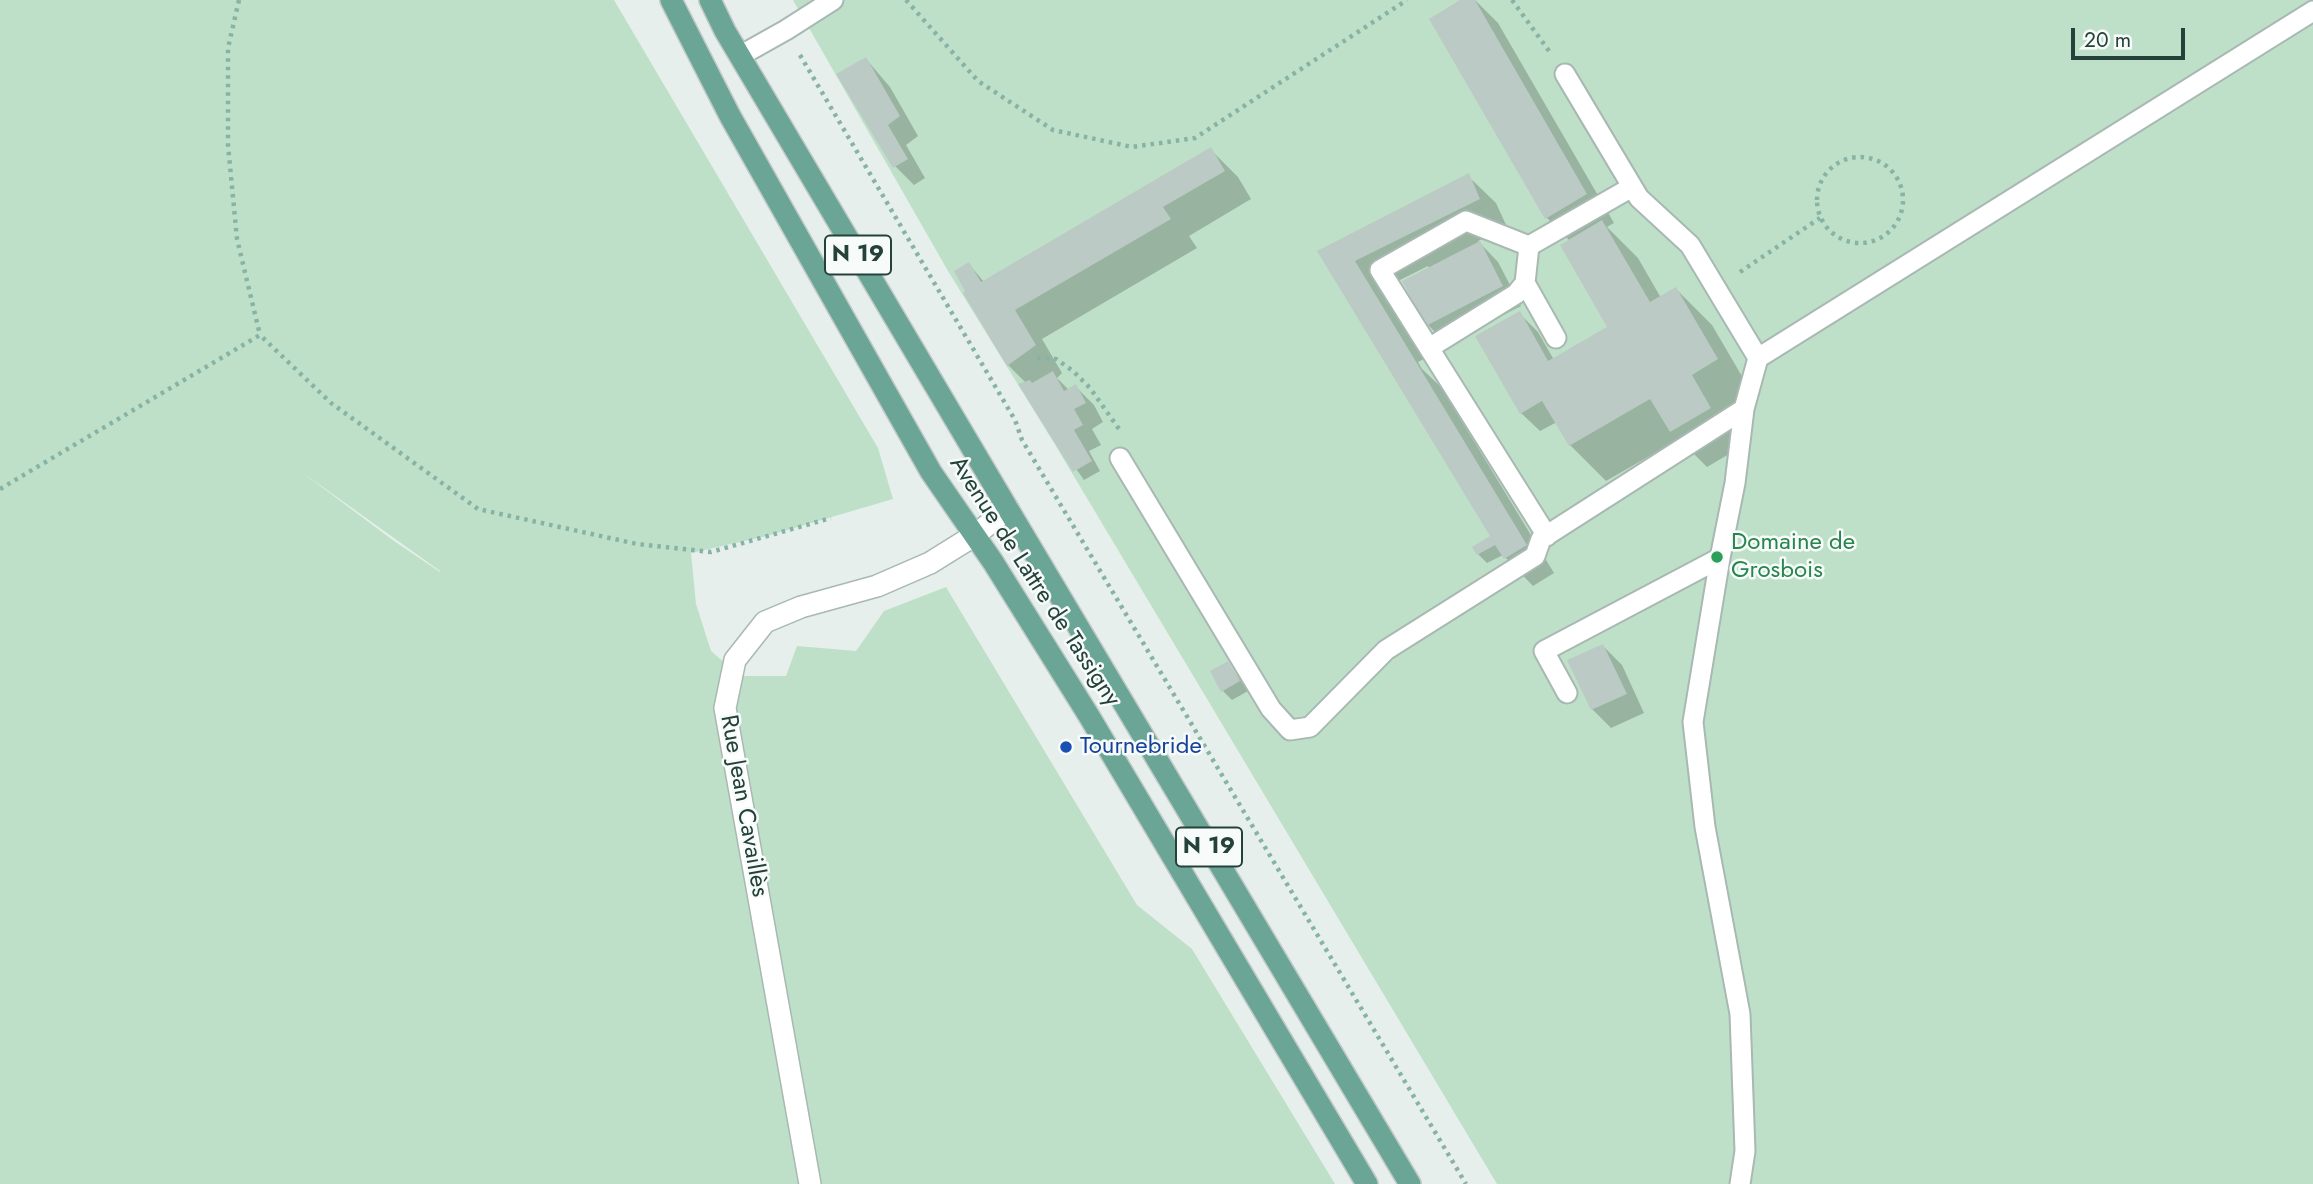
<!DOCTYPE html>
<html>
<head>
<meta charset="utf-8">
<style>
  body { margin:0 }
  #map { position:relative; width:2313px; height:1184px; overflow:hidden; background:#e6efeb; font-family:Jost,sans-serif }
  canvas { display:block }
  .scale { position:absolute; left:2071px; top:28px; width:114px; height:32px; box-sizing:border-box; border:4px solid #24423a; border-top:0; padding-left:9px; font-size:21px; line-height:24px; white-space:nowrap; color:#24423a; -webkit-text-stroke:5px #f7fbf9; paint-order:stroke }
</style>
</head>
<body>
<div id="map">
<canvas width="2313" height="1184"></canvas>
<div class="scale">20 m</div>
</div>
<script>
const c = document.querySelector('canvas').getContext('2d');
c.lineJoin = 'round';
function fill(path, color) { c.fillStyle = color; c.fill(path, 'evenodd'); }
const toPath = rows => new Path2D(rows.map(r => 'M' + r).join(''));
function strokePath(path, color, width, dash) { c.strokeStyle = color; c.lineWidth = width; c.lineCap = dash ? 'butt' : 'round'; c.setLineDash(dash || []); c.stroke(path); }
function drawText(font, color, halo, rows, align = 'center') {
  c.font = font + ' Jost,sans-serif'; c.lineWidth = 5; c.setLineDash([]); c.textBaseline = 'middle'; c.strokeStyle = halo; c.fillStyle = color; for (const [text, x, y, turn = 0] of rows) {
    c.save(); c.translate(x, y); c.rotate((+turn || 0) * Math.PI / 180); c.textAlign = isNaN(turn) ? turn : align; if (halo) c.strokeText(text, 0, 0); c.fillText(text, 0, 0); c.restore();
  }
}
fill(toPath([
  [0,0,614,0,878,448,893,499,767,536,691,553,696,604,711,651,740,676,786,676,797,646,856,651,884,611,946,587,1137,905,1192,949,1335,1184,0,1184],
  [299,470,440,571,440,572,394,541],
  [793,0,2313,0,2313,1184,1497,1184,1054,443,948,271]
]), '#bfe0c8');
fill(toPath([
  [1463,0,1475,0,1498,23,1614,223,1607,227,1638,258,1661,298,1676,289,1712,325,1753,395,1746,444,1707,467,1679,439,1606,481,1570,445,1557,422,1540,431,1521,413,1519,313,1538,332,1554,360,1610,327,1570,241,1547,218,1431,19],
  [866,59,890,87,918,136,906,145,925,178,914,185,895,166],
  [1210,149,1238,177,1251,199,1189,236,1197,248,1042,339,1062,373,1057,378,1069,390,1075,386,1094,405,1103,422,1092,429,1101,445,1089,451,1100,471,1084,480,1061,448,1026,383,1008,365,969,264,984,282],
  [1468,176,1496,203,1507,227,1478,241,1498,262,1521,306,1447,344,1428,325,1405,282,1429,269,1428,266,1382,289,1424,359,1418,362,1422,369,1441,387,1554,573,1533,586,1503,555,1487,563,1478,554,1492,537,1319,252],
  [1603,646,1622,665,1644,713,1611,728,1592,709],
  [1228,663,1248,691,1232,700,1223,691]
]), '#0003');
fill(toPath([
  [1460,0,1475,0,1587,194,1545,219,1429,19],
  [866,57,900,116,888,125,908,159,893,168,836,74],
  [1211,147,1225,171,1163,207,1171,219,1015,310,1036,345,1007,366,963,293,965,291,954,271,969,262,981,282],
  [1469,173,1480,199,1355,261,1527,545,1504,559,1495,545,1477,555,1472,547,1490,536,1317,251],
  [1602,220,1650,302,1676,287,1718,359,1692,375,1711,408,1670,432,1650,399,1569,446,1542,401,1520,414,1475,336,1520,311,1548,361,1607,327,1560,245],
  [1480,241,1503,286,1426,326,1402,281],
  [1053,371,1064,391,1076,384,1086,403,1074,409,1083,425,1074,430,1092,461,1073,472,1018,384,1030,380,1032,383],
  [1603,644,1627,694,1591,710,1567,660],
  [1228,661,1240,681,1221,692,1210,671]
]), '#bbcac4');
const lane = toPath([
  [738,52,745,53,786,30,833,0],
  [1565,74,1639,198,1690,245,1758,358,2313,11],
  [1525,283,1556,338],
  [1429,348,1516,294,1525,283,1529,246],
  [1120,458,1271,709,1290,730,1310,727,1386,650,1535,556,1541,539,1744,409,1758,358],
  [1547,536,1380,270,1466,221,1529,246,1632,187],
  [1720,558,1693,722,1705,827,1740,1014,1745,1151,1740,1184],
  [1567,693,1544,651,1720,558,1735,483,1744,409]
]);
const street = toPath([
  [810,1184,725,708,735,660,765,622,801,607,877,586,930,563,975,535,1008,509]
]);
const primary = toPath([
  [671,0,730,116,931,472,993,562,1089,716,1367,1184],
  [710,0,725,31,1008,509,1410,1184]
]);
strokePath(lane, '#a8b8b2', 23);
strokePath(street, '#a8b8b2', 24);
strokePath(primary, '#c2cac8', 24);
strokePath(toPath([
  [239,0,228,48,228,145,237,239,260,335],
  [906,0,978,81,1053,130,1132,147,1195,138,1407,0],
  [1512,0,1549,51],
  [800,55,1015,420,1022,440,1466,1184],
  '1817 200a43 43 0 1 1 86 0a43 43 0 1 1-86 0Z',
  [1740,272,1820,218],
  [1037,358,1056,359,1073,371,1090,388,1119,429],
  [0,489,260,335,331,403,478,509,637,544,711,552,831,518]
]), '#86b3a5', 4.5, [3.5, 5]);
strokePath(lane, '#fff', 19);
strokePath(street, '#fff', 21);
strokePath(primary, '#6aa596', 21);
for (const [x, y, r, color] of [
  [1717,557,7,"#2e9e5b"],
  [1066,747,7,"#1a4fb4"]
]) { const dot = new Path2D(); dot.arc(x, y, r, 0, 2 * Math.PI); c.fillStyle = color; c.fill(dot); strokePath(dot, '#f7fbf9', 2.5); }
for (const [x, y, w] of [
  [858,255,66],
  [1209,847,66]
]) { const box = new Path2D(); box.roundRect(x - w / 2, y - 19.5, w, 39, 5); c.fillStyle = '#f7fbf9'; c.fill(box); strokePath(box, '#24423a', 2); }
drawText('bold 23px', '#24423a', null, [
  ["N 19",858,255],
  ["N 19",1209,847]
]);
drawText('24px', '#27864d', '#f7fbf9', [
  ["Domaine de",1731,543],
  ["Grosbois",1731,571]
], 'left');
drawText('24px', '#24423a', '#f7fbf9', [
  ["Avenue de Lattre de Tassigny",1034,582,57],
  ["Rue Jean Cavaillès",743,806,80]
]);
drawText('24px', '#164399', '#f7fbf9', [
  ["Tournebride",1080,747]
], 'left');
</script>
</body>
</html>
